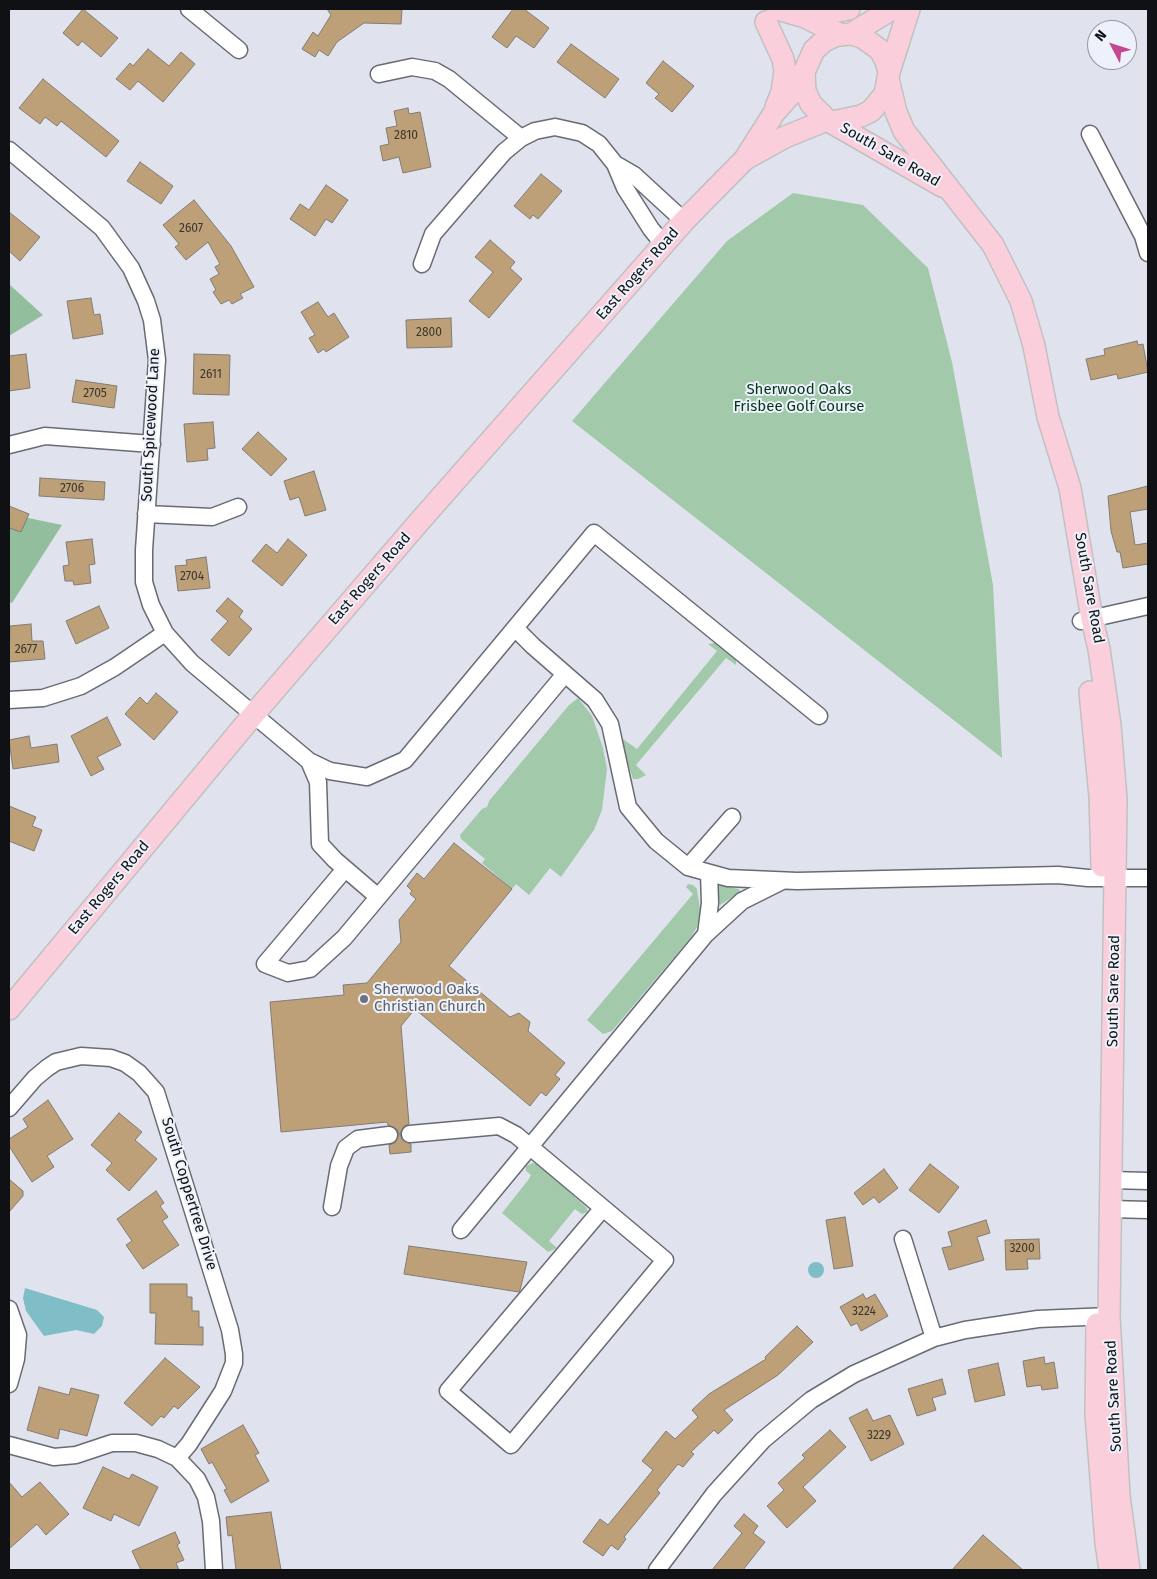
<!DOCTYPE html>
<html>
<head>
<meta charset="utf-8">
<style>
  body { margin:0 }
  #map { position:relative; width:1157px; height:1579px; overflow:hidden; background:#e0e3ed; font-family:"Fira Sans",sans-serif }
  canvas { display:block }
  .frame { position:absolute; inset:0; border:10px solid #101114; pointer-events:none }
  .north { position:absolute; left:1087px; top:20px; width:50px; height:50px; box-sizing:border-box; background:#edf1fa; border:1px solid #95979e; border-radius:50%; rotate:310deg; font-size:14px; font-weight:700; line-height:20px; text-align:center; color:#101114 }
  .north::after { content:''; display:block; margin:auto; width:18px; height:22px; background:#c64690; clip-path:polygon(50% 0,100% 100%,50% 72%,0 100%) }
</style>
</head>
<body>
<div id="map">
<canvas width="1157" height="1579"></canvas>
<div class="frame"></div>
<div class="north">N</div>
</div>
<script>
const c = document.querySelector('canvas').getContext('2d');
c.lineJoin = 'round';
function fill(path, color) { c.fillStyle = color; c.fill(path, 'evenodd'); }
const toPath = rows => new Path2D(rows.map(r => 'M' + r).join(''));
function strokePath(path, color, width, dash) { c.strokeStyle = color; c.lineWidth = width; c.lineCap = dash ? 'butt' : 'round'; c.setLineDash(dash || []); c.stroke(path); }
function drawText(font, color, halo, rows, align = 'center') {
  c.font = font + ' "Fira Sans",sans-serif'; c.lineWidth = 4; c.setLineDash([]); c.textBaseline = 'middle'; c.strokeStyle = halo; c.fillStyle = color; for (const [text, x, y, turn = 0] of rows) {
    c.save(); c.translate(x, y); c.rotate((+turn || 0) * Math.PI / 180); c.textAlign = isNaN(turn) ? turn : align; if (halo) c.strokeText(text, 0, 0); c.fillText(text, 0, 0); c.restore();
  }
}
fill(toPath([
  [793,193,863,205,928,268,952,362,993,585,1002,758,572,421,727,241],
  [715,643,736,660,736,665,726,658,636,765,646,775,638,779,633,779,620,740,623,739,637,749,717,651,708,644],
  [578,698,592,716,603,748,607,769,602,810,594,830,561,877,550,868,529,895,516,884,512,889,482,863,485,859,461,839,460,835,482,809,487,807,489,801,569,705],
  [688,884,693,885,697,889,700,909,697,927,691,937,612,1031,603,1034,587,1020,693,894,686,887],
  [719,885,739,889,740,892,720,905,717,888],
  [533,1163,538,1164,587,1208,587,1212,582,1214,575,1209,549,1241,557,1248,548,1252,502,1213,529,1179,531,1175,526,1171,526,1166]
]), '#a1c9aa');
fill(toPath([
  [9,284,43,315,9,336],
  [9,514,62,525,12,603,9,602]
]), '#93be9d');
fill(toPath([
  '808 1270a8 8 0 1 1 16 0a8 8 0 1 1-16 0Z',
  [25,1288,97,1310,104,1317,102,1326,94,1334,76,1330,44,1336,26,1311,23,1298]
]), '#7fbdc7');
const building = toPath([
  [83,9,118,38,101,57,82,41,78,46,63,33,83,9],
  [327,9,402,9,401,24,364,23,337,42,328,56,319,50,315,57,302,49,313,32,318,36,331,15,327,9],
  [513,9,524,9,549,28,534,48,516,36,507,48,492,37,513,9],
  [571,44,619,79,605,98,557,62,571,44],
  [148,49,169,66,181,52,195,64,163,102,138,81,130,90,116,79,130,63,133,66,148,49],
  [663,61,694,86,672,112,655,98,659,94,646,83,663,61],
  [43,79,119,141,106,157,61,121,57,126,45,117,40,124,19,108,43,79],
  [408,108,409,114,420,112,431,167,403,173,399,157,383,161,380,146,389,144,386,128,397,126,394,111,408,108],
  [140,162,173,186,161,204,127,181,140,162],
  [541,174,562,191,538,219,533,215,530,219,514,206,541,174],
  [326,185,348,200,332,223,326,219,315,236,290,219,300,204,309,210,326,185],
  [194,200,231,246,254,287,240,294,243,298,232,304,229,300,221,304,213,292,216,290,210,279,219,274,215,267,220,264,208,242,186,260,175,247,179,244,163,225,194,200],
  [9,212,40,237,20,261,9,251,9,212],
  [490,240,515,262,510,268,522,279,489,318,469,301,493,272,475,257,490,240],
  [91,298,94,315,100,314,103,334,73,339,67,301,91,298],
  [318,302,328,317,334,313,349,337,326,352,324,349,318,353,309,338,315,335,301,312,318,302],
  [451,318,452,347,407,348,406,320,451,318],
  [1137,341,1138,345,1143,344,1148,372,1118,379,1117,374,1091,380,1086,359,1105,355,1104,349,1137,341],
  [26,354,30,388,9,391,9,356,26,354],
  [194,354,230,355,229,395,193,394,194,354],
  [76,380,117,386,114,408,72,402,76,380],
  [213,422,215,448,207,449,208,460,187,462,184,424,213,422],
  [258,432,287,459,271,476,242,449,258,432],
  [314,471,326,510,305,516,299,497,290,500,284,481,314,471],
  [40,478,105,482,104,500,39,496,40,478],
  [1148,486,1148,509,1130,512,1135,545,1148,543,1148,564,1123,568,1120,552,1117,552,1111,531,1108,496,1148,486],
  [9,506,29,514,21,532,9,528,9,506],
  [92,539,95,564,89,565,91,583,74,585,73,581,65,581,63,566,69,565,66,542,92,539],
  [288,539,307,555,282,586,252,561,266,544,277,553,288,539],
  [206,557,210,588,178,591,175,566,187,565,186,560,206,557],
  [228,598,243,611,239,617,252,629,229,656,211,640,228,621,216,611,228,598],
  [99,606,109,628,76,644,66,621,99,606],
  [31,624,32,641,43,641,45,659,9,662,10,626,31,624],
  [156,693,178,712,154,740,125,714,140,697,147,704,156,693],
  [107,717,121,745,97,757,104,769,91,776,71,736,107,717],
  [29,736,31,748,57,744,59,762,13,769,9,740,29,736],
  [9,806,36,817,32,826,42,830,34,851,9,841,9,806],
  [454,843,512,889,449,966,510,1017,519,1013,530,1022,528,1031,565,1063,555,1075,560,1079,546,1096,541,1092,530,1106,415,1009,401,1026,409,1124,404,1126,400,1134,402,1140,411,1144,411,1152,390,1154,389,1145,395,1143,399,1134,397,1129,388,1125,387,1122,281,1132,270,1002,344,995,343,985,367,983,401,942,399,920,416,899,410,894,412,891,407,886,417,873,424,879,454,843],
  [48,1100,73,1139,47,1156,54,1167,32,1182,9,1146,9,1139,28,1127,23,1119,48,1100],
  [119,1113,142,1132,135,1140,157,1159,129,1191,106,1170,112,1163,91,1145,119,1113],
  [930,1164,959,1187,939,1213,909,1190,930,1164],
  [884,1169,898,1188,879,1203,874,1197,863,1205,854,1193,884,1169],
  [9,1179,23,1191,23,1196,9,1212,9,1179],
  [156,1191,164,1203,160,1206,168,1217,162,1221,179,1245,143,1269,126,1245,132,1241,117,1219,156,1191],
  [845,1217,853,1266,834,1269,826,1220,845,1217],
  [986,1220,990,1233,977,1237,984,1260,949,1270,942,1248,952,1246,948,1232,986,1220],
  [1039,1239,1040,1259,1027,1259,1028,1269,1006,1270,1005,1240,1039,1239],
  [409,1246,527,1262,520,1290,519,1292,404,1274,409,1246],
  [150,1284,187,1284,187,1297,192,1297,192,1311,199,1311,199,1327,203,1327,203,1345,155,1344,156,1313,150,1313,150,1284],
  [863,1294,866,1299,875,1294,888,1316,861,1331,857,1323,851,1326,840,1307,863,1294],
  [797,1326,813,1342,778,1375,724,1410,733,1420,718,1434,714,1430,691,1452,694,1454,683,1467,678,1464,657,1490,660,1493,624,1537,626,1539,618,1550,611,1545,603,1556,583,1542,600,1519,608,1525,653,1470,642,1461,666,1431,675,1439,698,1417,692,1410,709,1394,766,1359,765,1357,797,1326],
  [1044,1357,1045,1364,1054,1362,1058,1388,1042,1390,1041,1385,1027,1387,1023,1361,1044,1357],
  [165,1358,200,1387,178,1409,174,1406,164,1418,161,1416,152,1426,124,1403,165,1358],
  [998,1363,1005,1395,975,1402,968,1370,998,1363],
  [942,1379,946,1394,932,1398,936,1410,917,1416,908,1389,942,1379],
  [39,1387,69,1395,71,1388,99,1395,87,1436,60,1429,58,1439,27,1430,39,1387],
  [867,1409,873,1421,890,1415,904,1444,871,1461,849,1418,867,1409],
  [243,1425,259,1453,255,1455,269,1481,231,1503,224,1490,227,1489,212,1462,209,1464,201,1449,243,1425],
  [830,1430,846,1447,803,1487,816,1501,787,1528,767,1506,784,1490,778,1483,805,1458,802,1455,830,1430],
  [103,1467,129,1479,132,1474,158,1487,139,1526,114,1514,111,1521,83,1508,103,1467],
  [9,1482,22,1497,40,1482,69,1514,46,1535,37,1524,9,1549,9,1482],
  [271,1512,281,1570,236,1570,232,1535,228,1536,226,1517,271,1512],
  [744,1514,758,1526,753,1533,765,1542,743,1570,712,1570,742,1533,734,1526,744,1514],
  [175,1532,180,1543,177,1545,184,1560,176,1563,179,1570,141,1570,132,1551,175,1532],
  [983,1535,1023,1570,952,1570,983,1535]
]);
fill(building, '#bda078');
strokePath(building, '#817b74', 1);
const minor = toPath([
  [189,9,239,50],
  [379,74,412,67,435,71,449,79,521,138],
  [1090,134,1143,236,1148,253],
  [9,150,102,228,131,268,146,301,152,320,157,360,144,550,144,582,151,605,165,633,192,663,309,761,330,771,367,777,405,760,594,533,819,716],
  [615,164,634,175,684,221],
  [422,264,433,234,504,152,521,138,535,131,555,127,582,133,599,144,615,164,625,188,651,229,664,245],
  [9,445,45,436,152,444],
  [146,514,212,517,238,507],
  [1081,621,1148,606],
  [515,628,533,646,595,700,610,724,628,807,656,841,688,867,728,878,797,881,1058,875,1088,878,1148,878],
  [9,700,43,698,81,686,115,667,165,633],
  [309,761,318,782,320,844,335,860,377,896],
  [688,867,732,817],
  [345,869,265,964,288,973,310,969,344,938,565,674],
  [706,934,710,903,709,873],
  [9,1108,35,1078,47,1068,56,1062,81,1056,111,1058,125,1063,139,1073,156,1092,230,1330,234,1354,234,1363,223,1391,189,1444,177,1458],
  [410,1134,499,1126,516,1135,603,1208],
  [1110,1180,1148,1181],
  [332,1207,339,1166,346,1148,358,1139,389,1135],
  [603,1208,665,1260,511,1445,448,1391,603,1208],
  [1110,1209,1148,1210],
  [461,1230,706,934,742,901,782,881],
  [903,1239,934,1338],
  [9,1309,18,1335,16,1359,9,1384],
  [9,1445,54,1457,76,1455,112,1443,136,1443,158,1449,177,1458,197,1479,206,1497,211,1521,214,1570],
  [657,1570,714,1494,763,1440,811,1400,854,1374,934,1338,965,1330,1038,1319,1109,1316]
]);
const major = toPath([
  [777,9,805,17,841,35],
  [805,17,849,9],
  [766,22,783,59,785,71,782,92,776,107],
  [851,34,892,9],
  [889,72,909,9],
  [888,79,896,112,904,131,993,245,1021,301,1034,346,1048,417,1070,488,1092,619,1099,649,1110,725,1116,799,1109,1316,1119,1496,1129,1570],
  [833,122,861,116,871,111,885,94,889,72,886,61,880,50,862,37,851,34,837,35,824,41,814,50,804,72,805,91,811,104,827,120,942,186],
  [747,158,785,137,827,120],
  [1090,692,1100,796,1102,866],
  [9,1009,254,714,419,522,684,221,745,159,774,113,804,79],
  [1097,1324,1096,1414,1106,1543,1110,1570]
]);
strokePath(minor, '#686b73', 19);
strokePath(major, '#c1c1c2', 24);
strokePath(minor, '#fff', 16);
strokePath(major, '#fbcedc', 21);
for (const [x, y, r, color] of [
  [364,999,5,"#6b7280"]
]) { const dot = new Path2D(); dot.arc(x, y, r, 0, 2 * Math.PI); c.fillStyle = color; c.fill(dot); strokePath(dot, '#edf1fa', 2); }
drawText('12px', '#3b352d', null, [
  ["2810",406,136],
  ["2607",191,229],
  ["2800",429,333],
  ["2611",211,375],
  ["2705",95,394],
  ["2706",72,489],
  ["2704",192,577],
  ["2677",26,650],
  ["3200",1022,1249],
  ["3224",864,1312],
  ["3229",879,1436]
]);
drawText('15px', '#101114', '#edf1fa', [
  ["South Sare Road",890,155,30],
  ["East Rogers Road",638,274,-49],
  ["South Spicewood Lane",151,425,-87],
  ["East Rogers Road",370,579,-49],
  ["South Sare Road",1089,588,80],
  ["East Rogers Road",109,888,-50],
  ["South Sare Road",1114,991,-89],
  ["South Coppertree Drive",189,1194,73],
  ["South Sare Road",1114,1396,-93]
]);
drawText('15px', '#003617', '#edf1fa', [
  ["Sherwood Oaks",799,390],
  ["Frisbee Golf Course",799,407]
]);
drawText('15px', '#5b616d', '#edf1fa', [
  ["Sherwood Oaks",374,990],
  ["Christian Church",374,1007]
], 'left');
</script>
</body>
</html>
